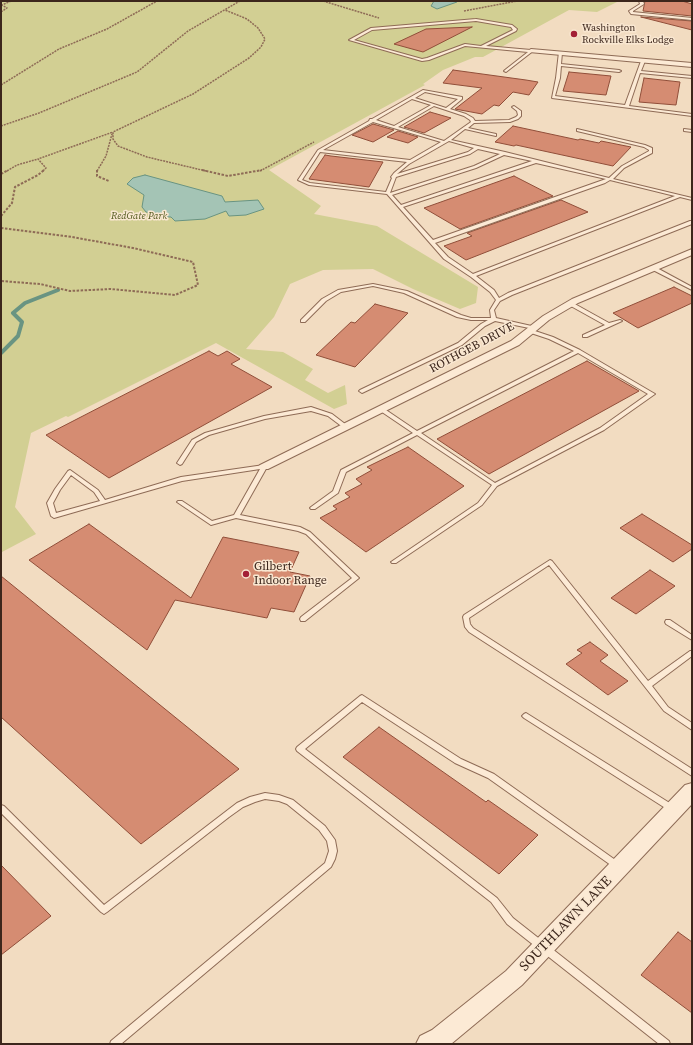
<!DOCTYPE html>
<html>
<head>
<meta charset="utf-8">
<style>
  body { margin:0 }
  #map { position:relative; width:693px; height:1045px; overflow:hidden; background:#f2dcc1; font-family:"Source Serif 4",serif }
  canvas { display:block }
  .frame { position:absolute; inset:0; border:2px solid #3c261c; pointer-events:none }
</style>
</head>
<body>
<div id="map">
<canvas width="693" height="1045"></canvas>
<div class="frame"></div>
</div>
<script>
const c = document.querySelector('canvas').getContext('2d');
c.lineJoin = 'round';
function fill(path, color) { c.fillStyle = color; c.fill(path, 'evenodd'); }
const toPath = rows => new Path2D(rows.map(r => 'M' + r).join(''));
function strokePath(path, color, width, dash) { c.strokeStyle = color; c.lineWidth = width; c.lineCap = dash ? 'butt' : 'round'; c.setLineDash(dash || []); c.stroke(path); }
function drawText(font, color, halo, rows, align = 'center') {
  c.font = font + ' "Source Serif 4",serif'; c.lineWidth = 3; c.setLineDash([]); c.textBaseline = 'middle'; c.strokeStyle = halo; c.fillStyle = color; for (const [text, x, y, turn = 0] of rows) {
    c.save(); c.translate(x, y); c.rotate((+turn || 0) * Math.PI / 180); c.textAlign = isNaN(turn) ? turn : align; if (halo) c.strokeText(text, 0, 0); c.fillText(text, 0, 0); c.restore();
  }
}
fill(toPath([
  [1,1,619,1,597,12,569,10,483,57,475,57,443,70,423,84,425,85,269,170,321,206,314,214,377,226,478,287,476,303,460,309,413,289,373,269,323,270,290,284,274,317,246,349,283,352,313,369,305,380,328,393,345,385,347,404,334,409,216,343,68,417,66,416,31,433,15,507,36,534,2,552]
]), '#d2cf93');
const water = toPath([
  [434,1,457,1,457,2,437,9,431,6,434,1],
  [145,175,222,196,225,202,258,200,264,209,246,215,229,216,226,211,205,219,175,221,171,217,159,217,154,214,146,212,142,207,144,195,127,184,133,178,145,175]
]);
fill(water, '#a4c4b5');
strokePath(water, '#699482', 1);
strokePath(toPath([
  [1,353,18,336,22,322,13,313,25,303,58,290]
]), '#699482', 4);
const building = toPath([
  [645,1,682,1,692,4,692,16,643,11,645,1],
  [641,17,692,21,692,30,641,17],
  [472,27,423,52,394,44,426,29,472,27],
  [453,70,526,80,538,82,529,95,513,92,499,106,494,105,482,114,455,109,482,88,443,83,453,70],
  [569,72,611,76,606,95,563,91,569,72],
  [644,78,680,82,676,105,639,102,644,78],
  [430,112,451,118,424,133,404,127,430,112],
  [373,124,394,130,373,142,352,135,373,124],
  [513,126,578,140,580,139,599,143,601,141,631,147,613,166,516,145,514,146,495,142,513,126],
  [398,131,418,137,408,143,387,137,398,131],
  [325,155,331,156,383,162,369,187,309,179,325,155],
  [514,176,553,196,460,229,424,208,514,176],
  [561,200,588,212,466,260,444,246,472,236,467,233,561,200],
  [674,287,692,296,692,303,638,328,613,313,674,287],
  [375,304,408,313,355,367,316,355,351,322,355,323,375,304],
  [209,351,218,356,227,351,240,359,231,364,272,387,109,478,46,435,209,351],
  [587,361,639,391,489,474,437,439,587,361],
  [408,447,464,486,366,552,320,518,337,509,333,506,350,497,345,493,362,484,356,479,372,470,367,467,408,447],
  [642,514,692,545,692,549,673,562,620,528,642,514],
  [89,524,191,598,223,537,299,552,290,572,310,576,294,612,271,608,267,618,175,600,147,650,29,560,89,524],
  [650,570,675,586,636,614,611,598,650,570],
  [1,576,239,769,141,844,1,717,1,576],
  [590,642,608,655,600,661,628,681,608,695,566,664,582,653,577,650,590,642],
  [379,727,486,802,488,800,538,835,499,874,343,757,379,727],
  [1,865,51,916,1,955,1,865],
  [678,932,692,942,692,1013,641,975,678,932]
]);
fill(building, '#d58c72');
strokePath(building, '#904e39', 1);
const service = toPath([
  [639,1,643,1,644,4,633,11,633,12,692,18,692,20,631,14,629,11,640,4,639,1],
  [476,19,512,25,517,29,516,31,486,46,531,50,533,51,506,72,504,71,505,70,528,52,465,46,429,60,422,61,349,40,371,28,476,19],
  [476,21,511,27,513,30,481,46,465,44,427,58,422,59,354,40,372,30,476,21],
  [559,52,562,53,561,64,619,70,621,71,619,72,561,66,560,78,555,96,625,105,641,61,643,60,645,61,641,71,692,76,692,78,640,73,629,106,692,114,692,116,552,98,556,78,559,52],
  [423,90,462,97,462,99,450,109,466,114,473,118,475,121,509,120,516,117,518,115,517,111,512,107,514,106,521,111,521,116,518,119,510,122,474,123,468,128,496,134,496,136,465,129,451,140,505,152,609,178,622,166,649,151,649,150,644,147,577,131,577,129,645,145,652,148,652,153,624,168,613,179,692,198,692,200,680,197,476,276,494,290,499,298,508,293,690,221,692,221,692,224,512,295,500,301,494,310,496,318,536,327,536,329,534,329,495,321,485,326,462,345,362,393,359,391,360,390,458,343,481,324,488,320,471,320,457,317,404,293,373,286,341,292,326,301,305,322,301,322,301,320,322,299,338,290,373,284,407,291,461,315,471,318,491,318,490,310,496,300,490,292,471,277,444,259,387,194,309,185,298,180,318,150,369,121,370,119,372,119,423,90],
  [425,92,458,99,446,108,415,98,425,92],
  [412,99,431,105,394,126,376,120,412,99],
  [434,106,464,116,470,120,471,122,444,141,398,127,434,106],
  [373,122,441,142,410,160,323,150,373,122],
  [449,141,474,148,468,152,397,174,409,164,449,141],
  [478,149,500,154,474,166,390,193,396,177,470,154,478,149],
  [320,152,407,162,394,173,391,177,392,178,386,192,310,183,302,180,320,152],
  [504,155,532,161,401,205,392,195,476,168,504,155],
  [536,163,606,179,433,240,403,207,536,163],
  [610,180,675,196,473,274,448,257,435,243,605,183,610,180],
  [684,129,692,130,692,132,684,131,684,129],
  [651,267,655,267,692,287,692,290,651,269,651,267],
  [569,303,573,303,609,323,620,320,622,321,587,337,583,337,583,335,605,325,569,305,569,303],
  [528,330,532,330,553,337,580,350,655,394,604,430,497,486,482,505,396,563,392,563,391,562,478,503,492,485,417,435,346,472,338,493,315,509,311,509,310,508,311,507,333,491,341,470,413,433,379,410,378,409,379,408,383,408,417,431,574,351,549,339,528,332,528,330],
  [578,353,648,394,600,428,495,483,421,433,578,353],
  [311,407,332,414,349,427,346,429,344,428,328,416,311,411,265,419,209,435,196,442,182,464,180,465,177,463,192,440,205,433,264,416,311,407],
  [264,465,267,467,240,515,300,527,310,532,359,578,305,621,301,621,300,619,301,617,352,578,306,534,298,531,236,518,211,525,177,502,178,501,182,501,212,521,234,515,260,469,182,481,54,518,51,516,47,503,55,489,68,471,70,470,98,490,105,500,181,477,264,465],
  [71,475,94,492,100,501,56,513,53,503,60,490,71,475],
  [550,560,552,561,648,681,690,651,692,651,692,656,652,686,668,707,692,723,692,730,664,711,549,565,469,618,470,624,473,628,692,769,692,776,469,632,465,627,463,617,464,615,550,560],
  [666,620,670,620,692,635,692,640,666,624,665,622,666,620],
  [362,695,461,759,494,774,621,864,622,866,621,868,618,869,615,868,488,778,455,763,362,702,305,749,497,898,513,918,669,1041,670,1044,659,1044,507,924,491,902,297,751,296,749,297,747,360,696,362,695],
  [526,713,676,807,677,809,676,811,673,812,670,811,524,718,522,716,524,714,526,713],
  [265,793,279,795,293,800,325,826,335,840,337,851,335,859,331,867,121,1044,110,1044,111,1041,325,863,329,851,327,841,319,830,287,804,279,801,265,799,255,802,243,807,229,817,107,912,104,914,101,912,1,813,1,805,4,806,104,905,237,803,250,797,265,793]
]);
const minor = toPath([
  [531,49,692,63,692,67,529,52,528,51,531,49],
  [692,249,692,255,578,303,549,320,519,345,268,469,260,469,258,467,260,465,511,341,543,316,572,299,692,249]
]);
const tertiary = toPath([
  [692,783,692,804,522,985,451,1044,416,1044,420,1036,432,1030,506,971,685,785,692,783]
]);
strokePath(service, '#8e6b56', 2);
strokePath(minor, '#8e6b56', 2);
strokePath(tertiary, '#8e6b56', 2);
strokePath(toPath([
  [323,1,379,18],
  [464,11,517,1],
  [1,12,7,8,2,5,11,1],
  [1,85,59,49,107,29,157,1],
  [1,126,39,113,137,72,188,31,240,1],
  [7,171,17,165,38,159],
  [43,171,46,168,38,159,113,132],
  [97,171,106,156,112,134],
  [206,171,147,157,118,146,113,139,113,132,193,94,249,58,261,47,265,39,258,28,247,19,225,10],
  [260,171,314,142]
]), '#8e6b56', 1.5, [2, 1]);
strokePath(toPath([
  [97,170,97,176,109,181],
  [202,170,228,176,262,170],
  [1,174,8,170],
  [1,216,12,203,15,187,38,175,44,170],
  [1,228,72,237,133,248,193,262,198,285,175,295,111,289,70,291,40,284,1,281]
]), '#8e6b56', 2, [2.5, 1.5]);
fill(service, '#fcead5');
fill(minor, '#fcead5');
fill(tertiary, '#fcead5');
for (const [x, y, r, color] of [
  [574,34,4,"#a32036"],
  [246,574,4,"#a32036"]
]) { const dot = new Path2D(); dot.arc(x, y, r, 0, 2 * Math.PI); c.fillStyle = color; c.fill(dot); strokePath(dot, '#f9e7d1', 1.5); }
drawText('10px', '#3c261c', '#f9e7d1', [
  ["Washington",582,28],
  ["Rockville Elks Lodge",582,40]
], 'left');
drawText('italic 10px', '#555b20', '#f9e7d1', [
  ["RedGate Park",139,216]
]);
drawText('12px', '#3c261c', '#f9e7d1', [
  ["ROTHGEB DRIVE",472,348,-28]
]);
drawText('12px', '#3c261c', '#f9e7d1', [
  ["Gilbert",254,567],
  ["Indoor Range",254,581]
], 'left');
drawText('14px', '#3c261c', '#f9e7d1', [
  ["SOUTHLAWN LANE",566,924,-46]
]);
</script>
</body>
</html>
